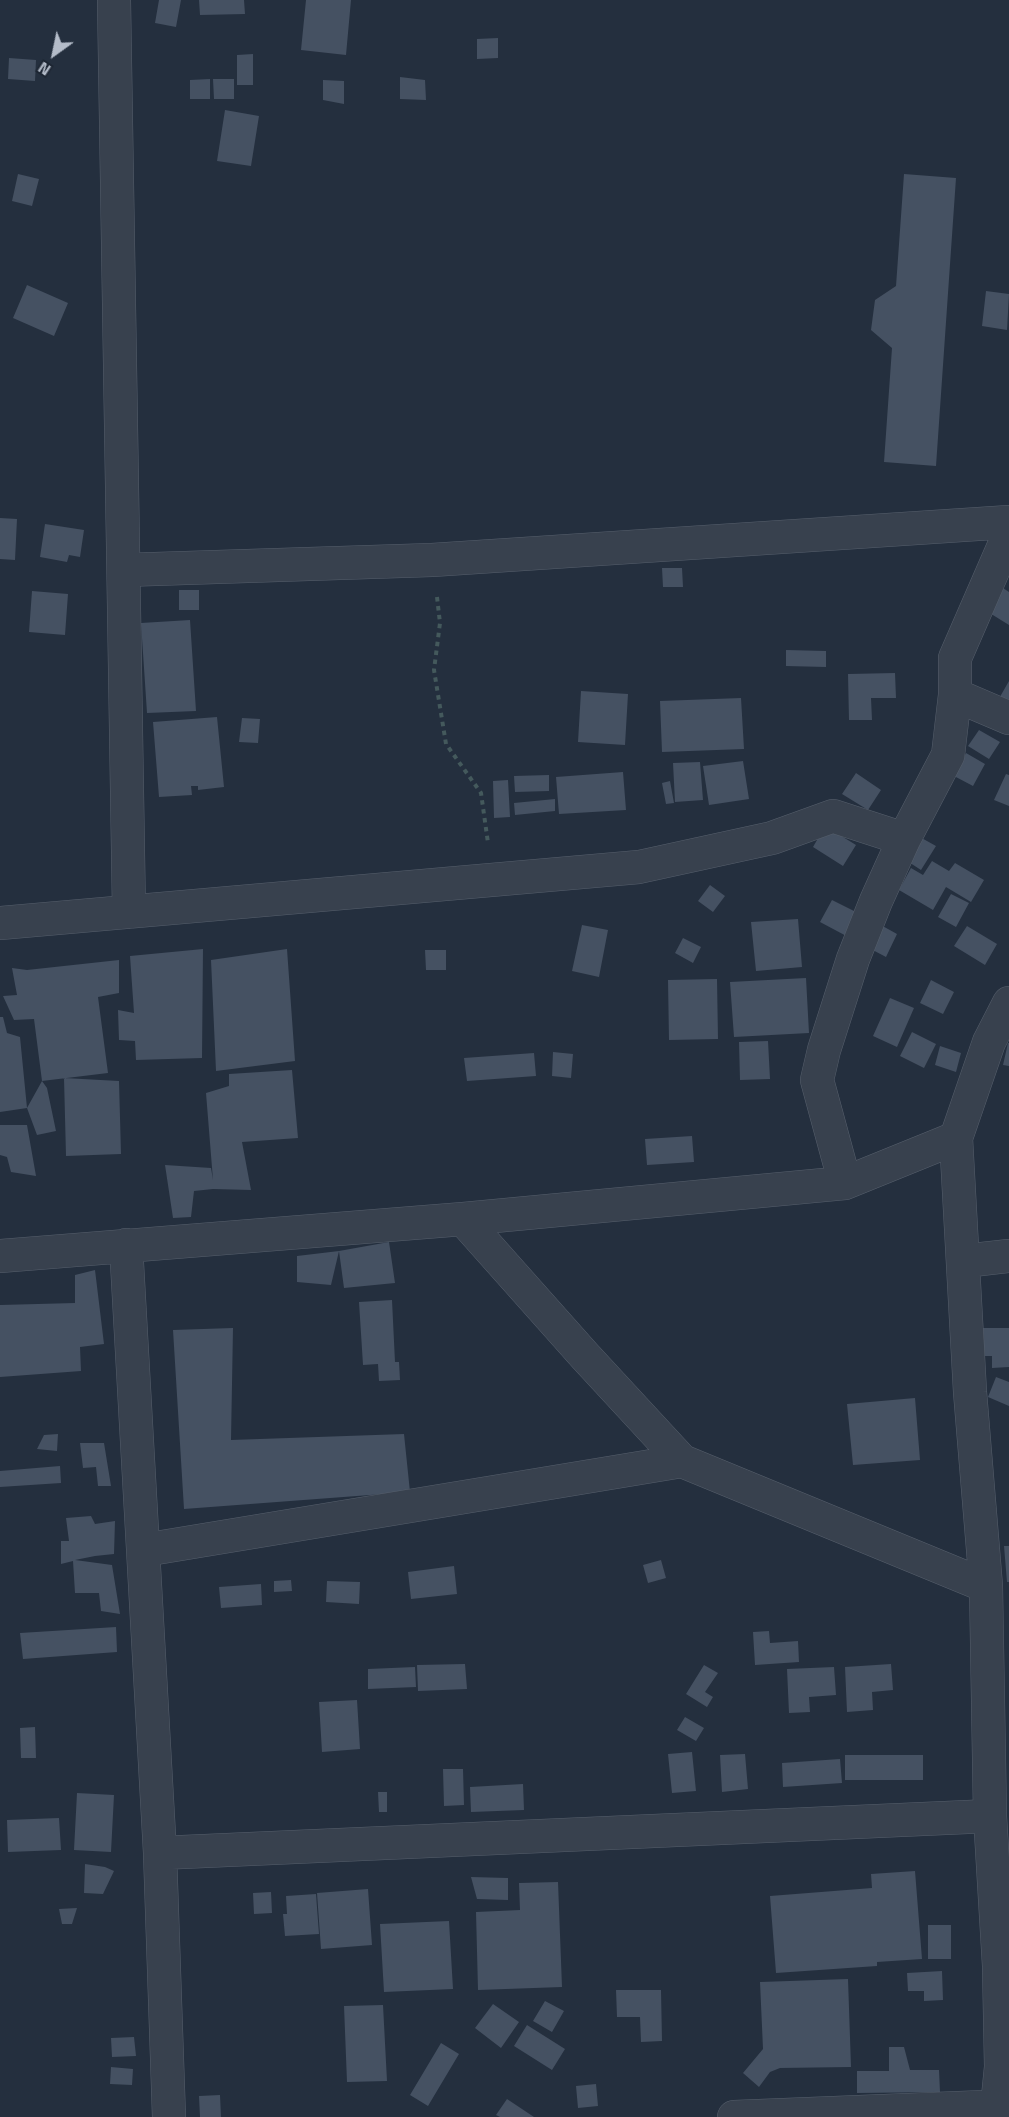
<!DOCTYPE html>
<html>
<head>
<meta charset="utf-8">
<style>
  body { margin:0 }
  #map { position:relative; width:1009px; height:2117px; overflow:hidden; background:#242f3e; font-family:"Titillium Web",sans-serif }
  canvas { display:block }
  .north { position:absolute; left:24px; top:24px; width:60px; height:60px; -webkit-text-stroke:4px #1d2633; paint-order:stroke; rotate:213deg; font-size:16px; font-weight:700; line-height:24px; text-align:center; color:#b4bcc9 }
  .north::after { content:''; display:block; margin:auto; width:21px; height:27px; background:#b4bcc9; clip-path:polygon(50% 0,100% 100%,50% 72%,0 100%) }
</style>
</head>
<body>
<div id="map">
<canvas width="1009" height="2117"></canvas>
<div class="north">N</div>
</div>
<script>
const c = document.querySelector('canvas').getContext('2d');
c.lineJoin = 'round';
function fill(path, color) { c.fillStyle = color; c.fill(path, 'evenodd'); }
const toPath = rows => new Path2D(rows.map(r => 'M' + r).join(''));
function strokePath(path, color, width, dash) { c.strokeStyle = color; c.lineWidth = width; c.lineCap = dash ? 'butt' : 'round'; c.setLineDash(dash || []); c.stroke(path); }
fill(toPath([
  [159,0,181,0,176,27,155,23],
  [199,0,244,0,245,14,200,15],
  [306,0,351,0,346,55,301,50],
  [498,38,498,58,477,59,477,39],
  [253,54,253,85,237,85,237,55],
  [9,58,36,60,35,81,8,79],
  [400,77,425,80,426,100,400,99],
  [210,79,210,99,190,99,190,80],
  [213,79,234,79,234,99,214,99],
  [323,80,344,81,344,104,323,100],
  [225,110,259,116,251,166,217,161],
  [18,174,39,179,32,206,12,201],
  [904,174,956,178,936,466,884,462,892,348,871,330,875,300,896,286],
  [27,285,68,303,54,336,13,318],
  [986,291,1009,294,1007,330,982,326],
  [0,518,17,519,15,560,0,559],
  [45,524,84,530,80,557,69,555,67,562,40,557],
  [662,568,682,568,683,587,663,587],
  [1003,588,1009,592,1009,625,988,612],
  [179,590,199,590,199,610,179,610],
  [32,591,68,594,65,635,29,632],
  [190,620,196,711,147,713,141,623],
  [786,650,826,651,826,667,786,666],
  [895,673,896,698,871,698,872,720,849,720,848,674],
  [1009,681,1009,709,997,702],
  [581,691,628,694,625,745,578,742],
  [741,698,744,749,662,752,660,701],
  [217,717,224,787,198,790,198,786,191,786,192,795,159,797,153,722],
  [242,718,260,719,258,743,239,742],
  [979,730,1000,742,989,759,968,746],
  [966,753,985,764,973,786,954,776],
  [743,761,749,799,709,805,703,766],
  [700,762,703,800,675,802,673,763],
  [623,772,626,810,559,814,556,777],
  [856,773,881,790,868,810,842,794],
  [1006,774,1009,775,1009,806,994,800],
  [549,775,549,791,515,792,514,776],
  [508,780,510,817,494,818,493,781],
  [670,781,674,803,666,804,662,783],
  [555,799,555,811,515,815,514,803],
  [825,826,856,845,843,866,813,847],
  [918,836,936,846,921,870,904,859],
  [932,861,949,871,955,863,984,880,971,902,946,887,933,910,899,890,911,868,923,875],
  [710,885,725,896,713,912,698,901],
  [951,894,969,903,956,927,938,917],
  [832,900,864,916,852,939,820,922],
  [798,919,802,967,756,971,751,922],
  [879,924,897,934,886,957,867,947],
  [582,925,608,930,599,977,572,971],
  [967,926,997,944,985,965,954,946],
  [683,938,701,947,693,963,675,953],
  [203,949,202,1058,136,1060,135,1041,119,1040,118,1010,134,1013,130,956],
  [287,949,295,1061,216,1071,211,960],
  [425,950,446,950,446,970,426,970],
  [119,960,119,993,98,997,108,1073,42,1081,34,1019,14,1020,3,996,17,995,12,968,27,970],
  [806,978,809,1033,734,1037,730,982],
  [717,979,718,1039,669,1040,668,980],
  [931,980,954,992,943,1014,920,1003],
  [890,998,914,1008,897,1047,873,1036],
  [0,1017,3,1017,7,1033,20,1037,27,1108,0,1112],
  [912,1032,936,1044,924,1068,900,1056],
  [768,1041,770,1079,740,1080,739,1042],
  [1008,1043,1009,1043,1009,1066,1003,1065],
  [940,1046,961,1053,956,1072,935,1065],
  [553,1052,573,1054,571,1078,552,1076],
  [534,1053,536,1076,467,1081,464,1058],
  [292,1070,298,1138,242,1142,251,1190,213,1189,194,1191,191,1217,173,1218,165,1165,211,1168,213,1180,206,1093,229,1086,229,1074],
  [64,1078,119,1081,121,1154,66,1156],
  [42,1081,47,1088,56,1131,37,1135,27,1108],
  [0,1125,27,1125,36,1176,11,1172,7,1157,0,1155],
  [692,1136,694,1162,647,1165,645,1139],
  [389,1242,395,1283,344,1288,339,1251],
  [339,1251,331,1285,297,1282,297,1256],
  [95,1270,104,1344,80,1347,81,1371,0,1377,0,1305,75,1303,75,1275],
  [392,1300,395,1362,399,1362,400,1380,379,1381,378,1364,363,1365,359,1302],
  [233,1328,231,1440,404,1434,410,1492,184,1509,173,1330],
  [982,1328,1009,1328,1009,1367,992,1368,992,1356,983,1356],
  [996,1377,1009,1382,1009,1406,988,1397],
  [915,1398,920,1460,853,1465,847,1404],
  [58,1434,57,1451,37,1449,44,1435],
  [80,1443,104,1443,111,1486,98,1486,96,1467,83,1468],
  [60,1466,61,1483,0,1487,0,1471],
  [91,1516,95,1524,115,1521,114,1554,95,1556,75,1560,112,1565,120,1614,101,1611,99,1593,75,1593,73,1561,61,1564,61,1541,69,1541,66,1518],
  [1004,1546,1009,1546,1009,1582,1007,1582],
  [661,1560,666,1578,648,1583,643,1565],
  [454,1566,457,1594,411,1599,408,1572],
  [291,1580,292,1591,274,1592,274,1581],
  [327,1581,360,1582,359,1604,326,1602],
  [261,1584,262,1605,221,1608,219,1587],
  [116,1627,117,1652,23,1659,20,1633],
  [769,1631,770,1643,798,1641,799,1662,755,1665,753,1632],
  [465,1664,467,1689,418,1691,417,1665],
  [891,1664,893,1690,872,1692,873,1710,847,1712,845,1667],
  [704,1665,718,1673,705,1692,713,1697,707,1707,686,1694],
  [415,1667,416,1687,368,1689,368,1669],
  [834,1667,836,1695,809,1697,810,1712,789,1713,787,1669],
  [357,1700,360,1749,322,1752,319,1702],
  [685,1717,704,1728,696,1741,677,1730],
  [35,1727,36,1758,21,1758,20,1728],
  [692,1752,696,1791,672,1793,668,1754],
  [745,1754,748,1789,722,1792,720,1755],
  [845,1755,923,1755,923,1780,845,1780],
  [840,1759,842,1783,783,1787,782,1763],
  [443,1769,463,1769,464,1805,444,1806],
  [523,1784,524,1810,471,1812,470,1787],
  [378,1792,387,1792,387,1812,379,1812],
  [77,1793,114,1795,111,1852,74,1850],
  [59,1818,61,1850,8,1852,7,1820],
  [85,1864,105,1867,114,1871,103,1894,84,1893],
  [915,1871,922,1959,877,1962,877,1966,776,1973,770,1896,872,1888,871,1874],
  [471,1877,508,1878,508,1900,477,1899],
  [558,1882,562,1987,478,1990,476,1912,520,1910,519,1883],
  [368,1889,372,1945,321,1949,317,1893],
  [271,1892,272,1913,254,1914,253,1893],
  [316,1894,319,1934,285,1936,283,1914,287,1914,286,1896],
  [77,1908,72,1924,62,1924,59,1909],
  [449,1921,453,1989,384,1992,380,1924],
  [928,1925,951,1925,951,1959,928,1959],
  [942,1971,943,2000,924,2001,924,1991,908,1991,907,1973],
  [848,1979,851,2067,780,2068,770,2072,759,2087,743,2073,763,2049,760,1982],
  [616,1990,661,1990,662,2041,641,2042,640,2017,617,2017],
  [545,2001,564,2011,552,2032,533,2021],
  [493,2004,519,2022,501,2048,475,2028],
  [383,2005,387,2081,347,2082,344,2006],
  [527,2025,565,2049,552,2070,514,2046],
  [134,2037,136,2056,112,2057,111,2038],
  [441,2043,459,2054,428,2106,410,2095],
  [889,2047,904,2047,910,2070,939,2070,940,2092,857,2093,857,2071,889,2071],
  [111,2067,133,2069,132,2085,110,2084],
  [596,2084,598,2106,578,2108,576,2086],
  [220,2095,221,2117,200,2117,199,2096],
  [507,2099,534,2117,500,2117,496,2115]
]), '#455162');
const minor = toPath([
  [114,0,129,912],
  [124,570,432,560,1009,522],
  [955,695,1009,718],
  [0,923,639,867,772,838,833,816,904,839],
  [845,1183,817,1080,824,1050,853,959,876,901,904,839,948,755,955,695,955,658,1009,534],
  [463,1219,584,1355,682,1461,986,1586],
  [126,1245,160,1853,169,2117],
  [0,1256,463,1219,845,1183,956,1138],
  [964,1261,1009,1256],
  [144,1550,682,1461],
  [160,1853,990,1816],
  [734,2117,1009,2106],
  [998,2117,997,2107,1001,2067,999,1966,990,1816,986,1586,970,1392,956,1138,989,1042,1009,1003]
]);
strokePath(minor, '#565f6c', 34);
strokePath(toPath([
  [437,597,440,623,434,670,446,744,481,793,488,843]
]), '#44595c', 4, [4.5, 4.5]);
strokePath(minor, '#38414e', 33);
</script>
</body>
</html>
